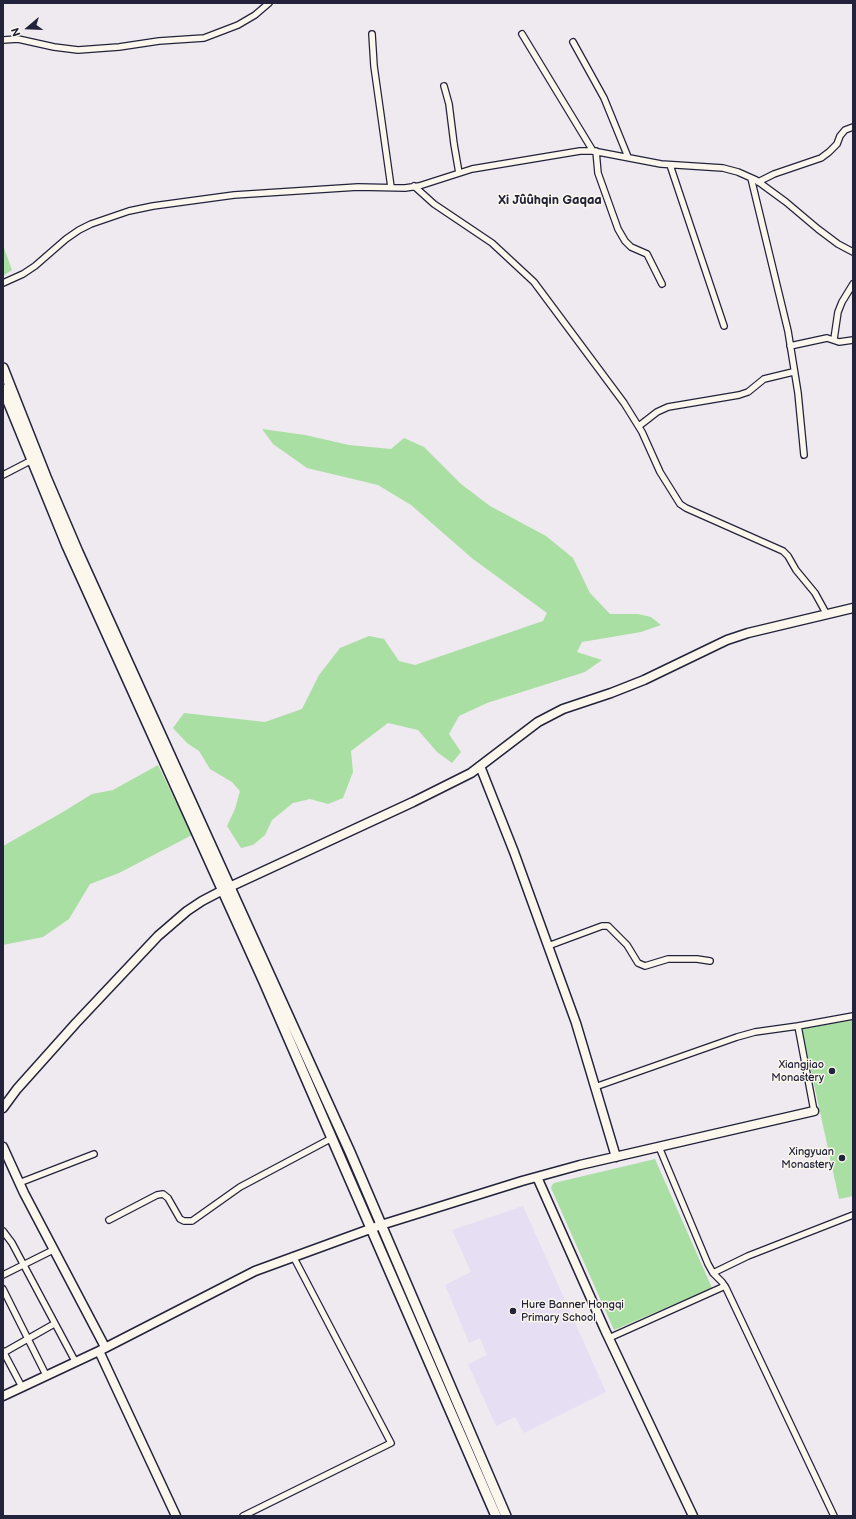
<!DOCTYPE html>
<html>
<head>
<meta charset="utf-8">
<style>
  body { margin:0 }
  #map { position:relative; width:856px; height:1519px; overflow:hidden; background:#efe9f0; font-family:"Balsamiq Sans",sans-serif }
  canvas { display:block }
  .frame { position:absolute; inset:0; border:4px solid #22223b; pointer-events:none }
  .north { position:absolute; left:8px; top:8px; width:40px; height:40px; -webkit-text-stroke:3px #fbf7ec; paint-order:stroke; rotate:251deg; font-size:11px; font-weight:700; line-height:16px; text-align:center; color:#22223b }
  .north::after { content:''; display:block; margin:auto; width:14px; height:18px; background:#22223b; clip-path:polygon(50% 0,100% 100%,50% 72%,0 100%) }
</style>
</head>
<body>
<div id="map">
<canvas width="856" height="1519"></canvas>
<div class="frame"></div>
<div class="north">N</div>
</div>
<script>
const c = document.querySelector('canvas').getContext('2d');
c.lineJoin = 'round';
function fill(path, color) { c.fillStyle = color; c.fill(path, 'evenodd'); }
const toPath = rows => new Path2D(rows.map(r => 'M' + r).join(''));
function strokePath(path, color, width, dash) { c.strokeStyle = color; c.lineWidth = width; c.lineCap = dash ? 'butt' : 'round'; c.setLineDash(dash || []); c.stroke(path); }
function drawText(font, color, halo, rows, align = 'center') {
  c.font = font + ' "Balsamiq Sans",sans-serif'; c.lineWidth = 3; c.setLineDash([]); c.textBaseline = 'middle'; c.strokeStyle = halo; c.fillStyle = color; for (const [text, x, y, turn = 0] of rows) {
    c.save(); c.translate(x, y); c.rotate((+turn || 0) * Math.PI / 180); c.textAlign = isNaN(turn) ? turn : align; if (halo) c.strokeText(text, 0, 0); c.fillText(text, 0, 0); c.restore();
  }
}
fill(toPath([
  [523,1206,606,1392,524,1433,515,1417,496,1426,468,1364,487,1355,480,1338,469,1343,445,1285,471,1272,452,1230]
]), '#e6dff3');
fill(toPath([
  [3,245,12,270,3,276],
  [262,429,305,435,349,445,391,449,404,438,424,447,461,484,490,506,546,536,573,558,590,593,610,614,638,614,651,617,661,625,641,632,582,642,577,652,602,660,585,672,487,703,459,716,449,734,461,752,452,763,437,752,418,730,388,723,351,751,353,772,343,798,328,804,310,799,293,803,272,820,265,835,253,845,241,848,227,826,235,809,240,791,232,782,210,769,199,751,187,743,173,728,184,713,265,722,302,709,319,675,340,648,369,636,384,639,399,661,415,665,543,621,547,613,473,559,411,505,378,485,307,468,273,444],
  [158,765,192,835,119,873,90,884,69,919,43,937,3,945,3,846,63,812,92,794,113,790],
  [853,1020,853,1196,839,1199,802,1029],
  [655,1159,712,1288,614,1330,551,1188,552,1185,554,1183]
]), '#a9dfa2');
const street = toPath([
  [372,34,374,66,391,187],
  [522,34,593,151],
  [3,40,18,39,54,47,78,50,119,47,159,41,204,38,238,25,255,15,269,3],
  [573,42,604,98,628,157],
  [444,86,449,104,454,144,459,173],
  [596,151,598,173,618,229,625,241,631,247,647,254,662,284],
  [670,165,724,326],
  [751,178,788,331,798,393,804,455],
  [758,182,774,174,821,158,829,152,837,144,840,136,845,130,853,127],
  [414,186,434,204,492,243,534,282,624,403,642,432,660,472,680,504,686,508,783,551,788,556,796,570,815,593,826,613],
  [3,283,23,274,35,266,66,239,79,230,91,224,129,211,153,206,234,195,358,187,405,188,419,186,472,169,580,151,593,151,661,164,723,168,738,172,756,180,786,202,818,229,838,244,853,252],
  [834,339,838,312,842,302,853,284],
  [790,346,827,338,839,342,853,340],
  [639,426,657,412,668,407,739,395,748,392,764,379,793,372],
  [3,475,32,460],
  [548,946,602,926,608,926,627,945,638,963,645,966,668,959,697,959,710,961],
  [595,1087,737,1037,755,1032,798,1026],
  [814,1111,798,1026,853,1016],
  [659,1147,708,1264,713,1273,722,1282,726,1288,834,1516],
  [19,1183,94,1154],
  [109,1220,157,1195,163,1194,168,1198,180,1219,184,1221,192,1221,240,1187,332,1138],
  [3,1231,12,1243,75,1361],
  [713,1273,748,1256,853,1215],
  [3,1275,53,1250],
  [3,1289,46,1375],
  [609,1338,725,1286],
  [3,1351,22,1387],
  [3,1353,54,1324],
  [243,1516,391,1443,293,1256]
]);
const secondary = toPath([
  [480,766,514,852,576,1023,616,1157],
  [3,1108,17,1089,76,1023,158,936,187,911,202,901,223,890,413,802,471,773,538,722,563,709,611,693,644,680,727,640,748,633,853,608],
  [3,1147,24,1193,105,1347],
  [537,1177,605,1330,693,1516],
  [99,1351,176,1516],
  [3,1396,99,1351,255,1271,381,1225,522,1181,580,1165,814,1111]
]);
const primary = toPath([
  [3,368,46,477,78,552,350,1152,506,1516],
  [3,389,67,546,264,982,496,1516]
]);
strokePath(street, '#22223b', 8);
strokePath(secondary, '#22223b', 11);
strokePath(primary, '#22223b', 12);
strokePath(street, '#fbf7ec', 5.5);
strokePath(secondary, '#fbf7ec', 8);
strokePath(primary, '#fbf7ec', 9);
for (const [x, y, r, color] of [
  [832,1071,4,"#22223b"],
  [842,1158,4,"#22223b"],
  [513,1311,4,"#22223b"]
]) { const dot = new Path2D(); dot.arc(x, y, r, 0, 2 * Math.PI); c.fillStyle = color; c.fill(dot); strokePath(dot, '#fbf7ec', 1.5); }
drawText('11px', '#22223b', '#fbf7ec', [
  ["Xiangjiao",824,1065],
  ["Monastery",824,1078],
  ["Xingyuan",834,1152],
  ["Monastery",834,1165],
  ["Hure Banner Hongqi",521,1305,"left"],
  ["Primary School",521,1318,"left"]
], 'right');
drawText('bold 13px', '#22223b', '#fbf7ec', [
  ["Xi Jûûhqin Gaqaa",550,201]
]);
</script>
</body>
</html>
